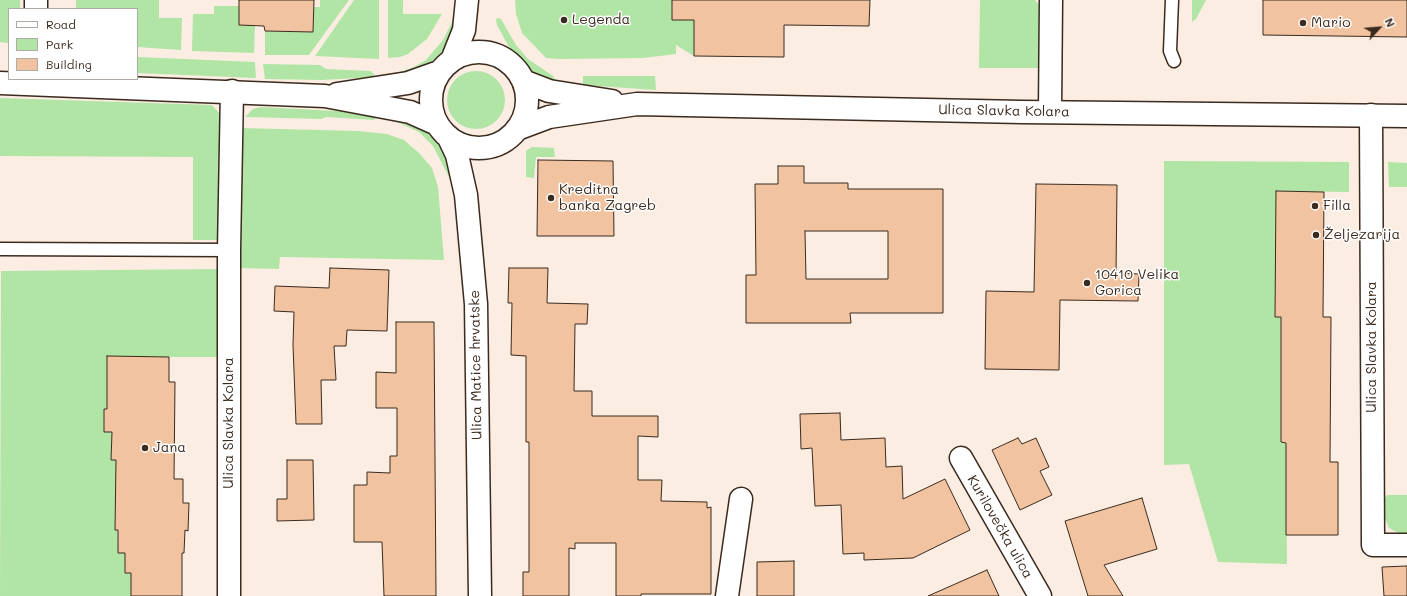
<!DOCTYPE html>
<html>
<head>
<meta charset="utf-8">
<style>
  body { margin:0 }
  #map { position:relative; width:1407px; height:596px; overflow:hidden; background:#fbede2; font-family:Mali,sans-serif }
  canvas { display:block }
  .legend { position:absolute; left:8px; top:8px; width:130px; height:72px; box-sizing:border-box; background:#fff; border:1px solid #b1aaa5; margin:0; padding:5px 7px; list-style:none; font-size:12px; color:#3b2a1e }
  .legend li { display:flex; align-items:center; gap:8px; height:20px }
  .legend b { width:20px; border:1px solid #b1aaa5 }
  .north { position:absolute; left:1359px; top:8px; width:40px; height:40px; -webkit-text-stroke:3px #fff; paint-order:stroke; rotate:64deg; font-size:11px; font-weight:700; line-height:16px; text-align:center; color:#3b2a1e }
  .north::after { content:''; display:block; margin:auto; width:14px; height:18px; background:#3b2a1e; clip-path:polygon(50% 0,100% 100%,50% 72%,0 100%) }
</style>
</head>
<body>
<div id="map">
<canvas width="1407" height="596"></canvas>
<ul class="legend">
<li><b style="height:5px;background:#fff"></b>Road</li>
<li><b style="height:11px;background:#b1e5a6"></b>Park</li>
<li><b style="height:11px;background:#f1c3a0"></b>Building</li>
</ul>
<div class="north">N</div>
</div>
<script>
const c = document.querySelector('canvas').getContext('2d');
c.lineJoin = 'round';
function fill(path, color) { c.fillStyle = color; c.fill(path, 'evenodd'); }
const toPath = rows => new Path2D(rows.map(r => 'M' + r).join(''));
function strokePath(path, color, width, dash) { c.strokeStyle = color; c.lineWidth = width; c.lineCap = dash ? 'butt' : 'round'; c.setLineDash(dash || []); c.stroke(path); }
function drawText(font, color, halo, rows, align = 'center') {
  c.font = font + ' Mali,sans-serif'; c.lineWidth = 3; c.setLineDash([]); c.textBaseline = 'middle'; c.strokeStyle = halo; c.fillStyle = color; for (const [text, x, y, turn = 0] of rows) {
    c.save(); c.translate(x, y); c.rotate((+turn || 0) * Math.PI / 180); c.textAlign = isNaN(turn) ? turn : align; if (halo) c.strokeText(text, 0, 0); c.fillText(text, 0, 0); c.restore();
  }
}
fill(toPath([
  [0,0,20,0,20,9,9,9,9,42,7,43,0,42],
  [76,0,159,0,159,18,182,18,181,50,137,47,137,9,76,9],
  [320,0,349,0,309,55,265,55,265,31,313,32,314,7,320,7],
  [354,0,379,0,379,59,315,56],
  [388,0,403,0,403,14,442,14,427,39,408,54,400,57,388,58],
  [515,0,672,0,672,20,694,20,694,56,676,45,676,54,643,58,559,59,546,58,522,33,516,14],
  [980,0,1035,0,1040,6,1042,16,1041,68,979,68],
  [1192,0,1206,0,1196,19,1192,22],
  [214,6,239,6,239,25,255,25,254,53,192,51,193,14,214,14],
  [459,17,450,43,431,63,418,70,400,75,397,73,414,67,426,60,443,40,453,20],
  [498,18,501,19,516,45,528,59,553,76,556,81,552,82,539,76,524,65,511,51,497,25,496,19],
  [137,57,255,62,256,78,137,73],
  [263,64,320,65,326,69,371,71,376,77,322,80,265,79],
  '447 100a29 29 0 1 1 58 0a29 29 0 1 1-58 0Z',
  [583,76,655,76,656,90,583,85],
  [0,98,212,105,219,113,221,119,222,240,193,240,193,157,0,156],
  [261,107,355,112,377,117,374,120,326,117,321,119,245,117,253,109],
  [401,118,425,127,440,142,456,178,450,179,433,146,419,132,397,122],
  [240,128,358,131,387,134,404,140,419,153,432,168,438,187,444,260,280,257,279,269,240,268],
  [532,147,554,148,555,157,536,157,534,178,526,177,526,151],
  [1164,161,1349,162,1349,192,1276,191,1281,317,1281,442,1286,443,1287,564,1218,562,1189,464,1164,465],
  [1388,162,1407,163,1407,187,1389,187],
  [223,269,222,357,107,357,107,396,119,397,119,409,104,409,104,432,112,432,111,460,116,460,118,553,125,553,125,573,131,573,131,596,0,596,1,271],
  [1407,432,1407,534,1400,534,1389,528,1380,505,1387,495,1407,495]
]), '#b1e5a6');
const building = toPath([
  [239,0,314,0,313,32,265,31,264,26,239,25,239,0],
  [672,0,870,0,869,26,784,25,784,57,694,56,694,20,672,20,672,0],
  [1263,0,1407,0,1407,37,1263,35,1263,0],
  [538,160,613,161,614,236,537,236,538,160],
  [778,166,804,166,804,183,848,183,848,189,943,189,943,313,850,313,851,323,746,323,746,275,756,275,755,184,778,184,778,166],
  [805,231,888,231,888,279,806,279,805,231],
  [1036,184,1117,185,1116,273,1139,274,1138,301,1060,300,1059,370,985,369,986,291,1034,292,1036,184],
  [1276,191,1324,192,1323,317,1331,317,1330,462,1338,462,1338,535,1286,535,1286,443,1281,442,1281,317,1275,317,1276,191],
  [330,268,389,270,387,331,347,330,346,346,334,346,336,380,321,380,322,424,296,424,293,345,294,312,274,311,275,286,329,288,330,268],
  [509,268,548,268,547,303,588,304,587,324,575,324,574,391,592,391,592,416,658,416,658,437,638,436,638,480,662,480,661,501,707,502,707,508,711,507,711,594,641,594,641,596,616,596,616,543,575,543,575,549,569,548,569,596,523,596,523,572,529,572,529,442,526,442,526,356,511,355,512,303,508,303,509,268],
  [396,322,434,322,436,596,384,596,382,542,354,542,354,485,367,485,367,472,390,473,390,456,397,456,397,408,376,408,376,372,396,373,396,322],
  [107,356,169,357,169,382,175,382,174,479,183,479,183,503,189,503,188,531,185,530,184,553,182,553,182,596,131,596,131,573,125,573,125,553,118,553,118,530,115,530,116,460,111,460,112,432,104,432,104,409,107,409,107,356],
  [840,413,841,440,885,438,886,467,902,466,903,499,945,479,970,530,913,558,864,560,864,553,843,554,841,505,815,506,812,448,801,449,800,414,840,413],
  [1018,438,1022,444,1036,438,1049,467,1040,471,1052,495,1020,510,992,450,1018,438],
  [287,460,313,460,314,520,277,521,277,499,287,499,287,460],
  [1142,498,1157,549,1104,565,1123,596,1088,596,1065,521,1142,498],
  [794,561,794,596,757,596,757,562,794,561],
  [1407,566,1407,596,1384,596,1382,567,1407,566],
  [987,570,999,596,928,596,987,570]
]);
fill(building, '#f1c3a0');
strokePath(building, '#3b2a1e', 1);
const service = toPath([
  [1172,0,1170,51,1174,61],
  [0,249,229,250]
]);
const minor = toPath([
  [36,0,36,9],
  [1050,111,1051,0],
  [1371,115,1373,545,1407,545],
  [961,458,1040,596],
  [229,596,229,250,232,91],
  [727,596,741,499]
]);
const secondary = toPath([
  '431 100a48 48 0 1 1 96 0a48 48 0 1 1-96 0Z',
  [452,60,464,30,467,0],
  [523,81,549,91,612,101],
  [0,83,325,96,410,112,437,124],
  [337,94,408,83,439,72],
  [517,129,549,117,637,104,1022,112,1407,116],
  [449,138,457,155,466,195,476,304,480,596]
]);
strokePath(service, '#3b2a1e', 15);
strokePath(minor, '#3b2a1e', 25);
strokePath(secondary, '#3b2a1e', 25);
strokePath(service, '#fff', 12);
strokePath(minor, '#fff', 22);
strokePath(secondary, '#fff', 22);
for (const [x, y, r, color] of [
  [564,20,4,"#3b2a1e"],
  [1303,23,4,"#3b2a1e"],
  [551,198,4,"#3b2a1e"],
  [1315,206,4,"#3b2a1e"],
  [1316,235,4,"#3b2a1e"],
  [1087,283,4,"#3b2a1e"],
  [145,448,4,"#3b2a1e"]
]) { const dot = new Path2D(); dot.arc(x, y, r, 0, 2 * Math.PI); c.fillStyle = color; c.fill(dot); strokePath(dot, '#fff', 1.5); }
drawText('14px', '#3b2a1e', '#fff', [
  ["Legenda",572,20],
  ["Mario",1311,23],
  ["Kreditna",559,190],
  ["banka Zagreb",559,206],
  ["Filla",1323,206],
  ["Željezarija",1324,235],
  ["10410 Velika",1095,275],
  ["Gorica",1095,291],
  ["Jana",153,448]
], 'left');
drawText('14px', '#3b2a1e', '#fff', [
  ["Ulica Slavka Kolara",1004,111,1],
  ["Ulica Slavka Kolara",1372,347,-90],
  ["Ulica Matice hrvatske",476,365,-91],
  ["Ulica Slavka Kolara",229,423,-90],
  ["Kurilovečka ulica",1000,527,60]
]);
</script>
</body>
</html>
